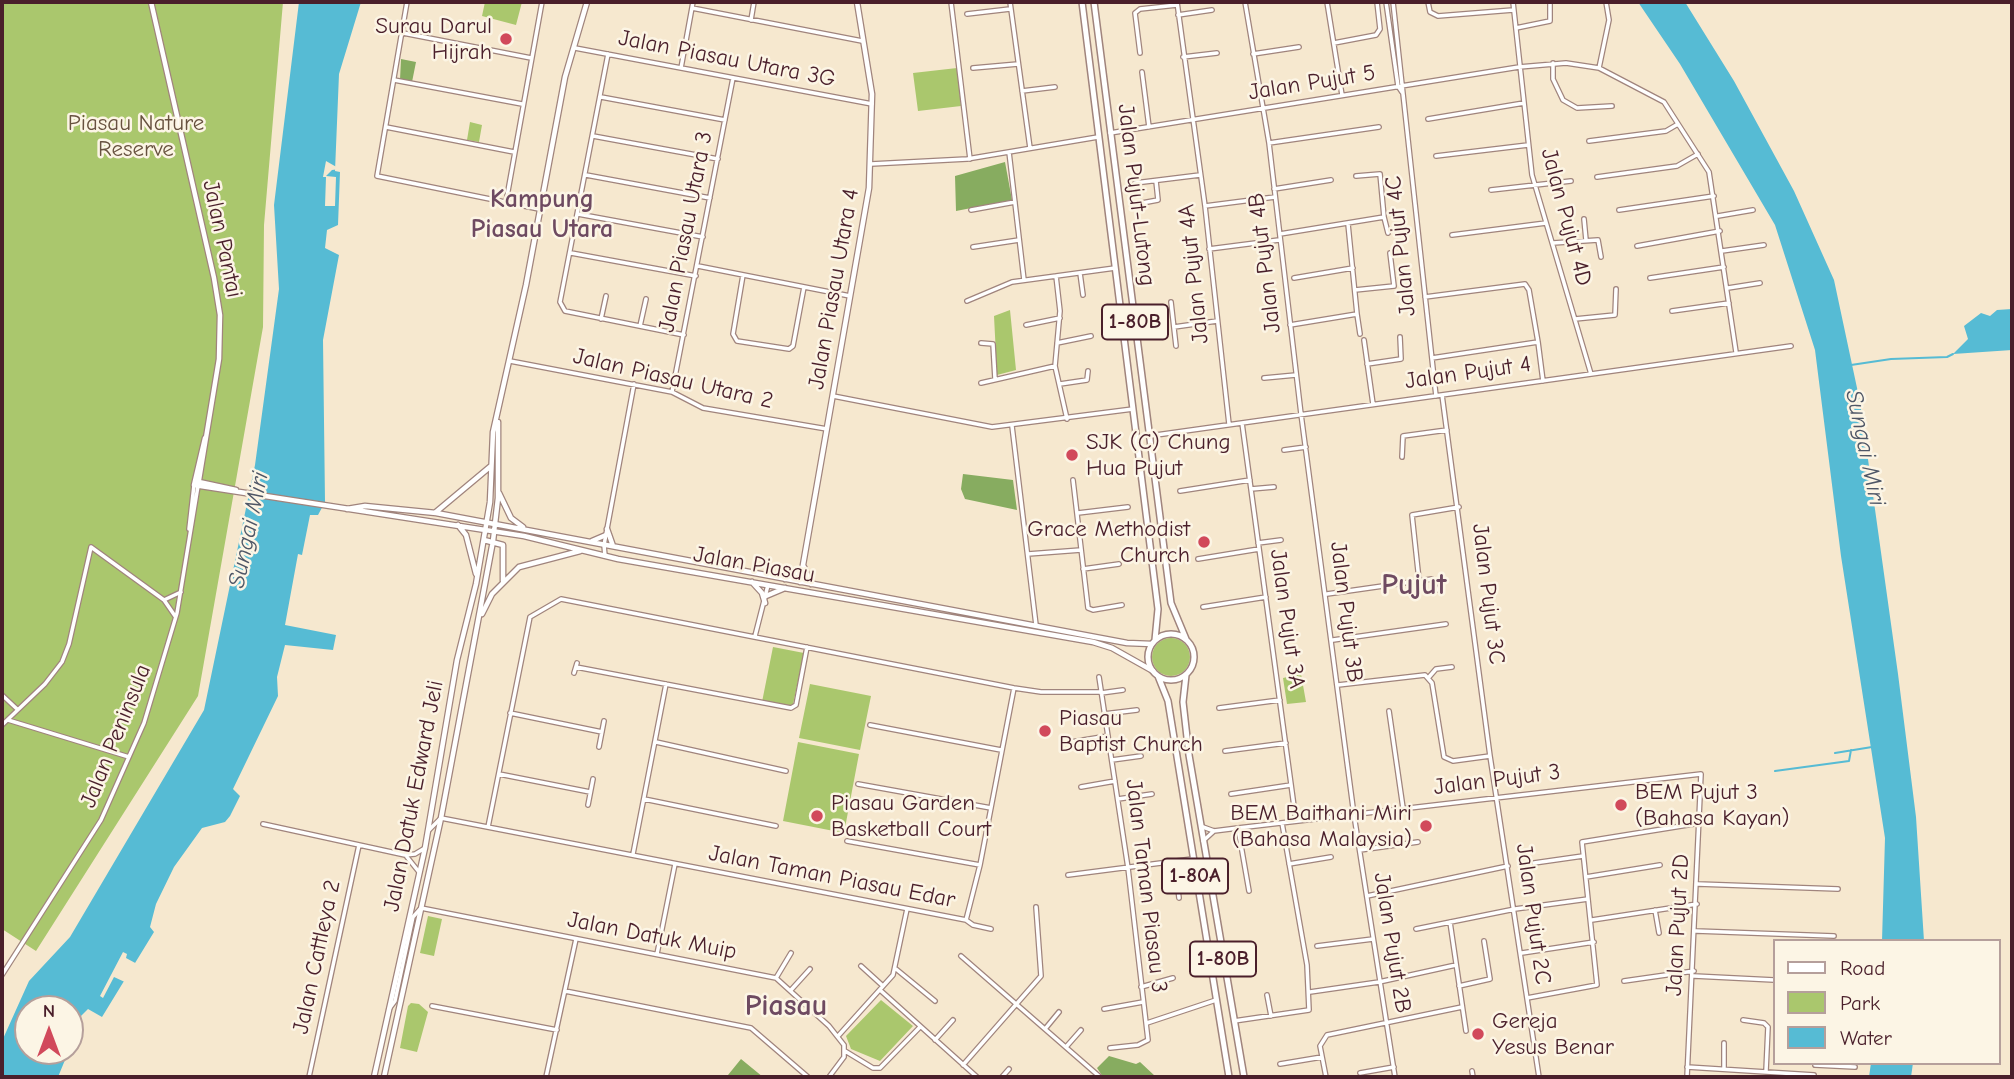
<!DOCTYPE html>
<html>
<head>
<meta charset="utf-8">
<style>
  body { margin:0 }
  #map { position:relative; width:2014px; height:1079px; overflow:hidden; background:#f6e8cf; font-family:"Comic Neue",sans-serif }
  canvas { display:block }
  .frame { position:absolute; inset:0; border:4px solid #4a1f2b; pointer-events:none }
  .legend { position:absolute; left:1773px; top:939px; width:228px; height:126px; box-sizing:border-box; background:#fcf5e5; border:2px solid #b59f9b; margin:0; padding:9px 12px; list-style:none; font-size:21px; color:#4a1f2b }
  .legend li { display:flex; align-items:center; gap:14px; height:35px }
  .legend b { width:35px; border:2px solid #b59f9b }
  .north { position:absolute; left:14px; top:995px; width:70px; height:70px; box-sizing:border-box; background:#fcf5e5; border:2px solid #b59f9b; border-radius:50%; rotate:0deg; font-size:19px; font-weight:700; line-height:28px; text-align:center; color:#4a1f2b }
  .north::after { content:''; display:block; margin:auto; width:24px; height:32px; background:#d1495b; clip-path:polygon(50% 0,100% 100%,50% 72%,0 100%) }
</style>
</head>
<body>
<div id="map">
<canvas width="2014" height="1079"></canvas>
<div class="frame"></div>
<ul class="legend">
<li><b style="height:9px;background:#fff"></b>Road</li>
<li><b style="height:19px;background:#aac76d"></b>Park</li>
<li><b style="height:19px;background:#56bbd4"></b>Water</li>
</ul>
<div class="north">N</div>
</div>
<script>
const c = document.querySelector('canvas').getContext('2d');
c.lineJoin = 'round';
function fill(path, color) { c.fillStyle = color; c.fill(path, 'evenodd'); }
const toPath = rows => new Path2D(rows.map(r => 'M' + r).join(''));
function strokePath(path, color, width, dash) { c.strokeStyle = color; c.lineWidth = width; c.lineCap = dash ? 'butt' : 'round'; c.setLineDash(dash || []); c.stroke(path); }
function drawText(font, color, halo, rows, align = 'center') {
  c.font = font + ' "Comic Neue",sans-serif'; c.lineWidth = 5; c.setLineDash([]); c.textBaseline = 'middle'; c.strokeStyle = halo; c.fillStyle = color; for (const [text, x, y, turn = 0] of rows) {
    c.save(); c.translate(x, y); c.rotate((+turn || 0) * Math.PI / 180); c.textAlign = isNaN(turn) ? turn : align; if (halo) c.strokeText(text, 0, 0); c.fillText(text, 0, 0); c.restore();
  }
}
fill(toPath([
  [2,2,283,2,264,225,263,327,198,696,36,951,2,929],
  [485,2,522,2,516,25,482,16],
  [957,68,961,106,918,111,913,73],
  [470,122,482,125,479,142,467,140],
  [1010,310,1016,370,997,375,994,316],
  '1152 657a19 19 0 1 1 38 0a19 19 0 1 1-38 0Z',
  [773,647,804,653,792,709,762,702],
  [1301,674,1306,702,1287,704,1283,678],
  [810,684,871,696,860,750,799,738],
  [798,742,859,754,844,833,783,821],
  [428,916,442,919,434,956,420,953],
  [881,1000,913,1026,880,1061,851,1049,846,1036],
  [411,1003,419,1004,428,1012,417,1052,400,1048,408,1006]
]), '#aac76d');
fill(toPath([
  [401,59,416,62,412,82,400,80],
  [1005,162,1012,200,956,211,955,176],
  [963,474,1013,480,1017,510,965,499,961,489],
  [1109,1056,1136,1064,1140,1062,1155,1076,1103,1077,1097,1068],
  [741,1059,763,1077,728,1075]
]), '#87ac60');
fill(toPath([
  [299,2,361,2,339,74,335,171,340,172,338,225,327,230,325,248,339,255,323,340,325,502,318,515,310,515,302,555,298,554,285,625,336,635,333,650,285,645,277,677,278,696,233,789,240,796,230,816,225,822,202,828,174,867,156,904,150,927,154,932,102,1017,88,1009,70,1027,70,1009,28,1009,28,1051,70,1051,70,1036,80,1043,65,1060,58,1077,2,1077,2,1041,29,981,70,937,204,710,255,465,279,289,274,205],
  [1638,2,1685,2,1734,81,1794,191,1834,280,1860,402,1898,674,1916,817,1924,941,1882,941,1885,838,1841,556,1815,350,1775,225,1680,64],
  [2012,309,2012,350,1953,354,1968,339,1964,326,1981,313,1990,316,1997,310],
  [1871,1063,1913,1063,1911,1077,1869,1077]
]), '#56bbd4');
fill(toPath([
  [326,161,340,169,332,170,326,176,336,177,335,206,325,206,326,177,323,177],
  [123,952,127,954,126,958,139,965,127,983,114,977,103,998,100,996]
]), '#f6e8cf');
strokePath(toPath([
  [1851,365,1891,359,1947,357,1953,354],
  [1835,753,1872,747],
  [1775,771,1849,761,1851,750]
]), '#56bbd4', 2);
const minor = toPath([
  [407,2,377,176,539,209],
  [951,2,970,159],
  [1010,2,1030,148],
  [1177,2,1205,206,1229,424],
  [1245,2,1269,143,1301,414,1354,815,1395,1077],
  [1327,2,1342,95],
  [1386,2,1398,86,1402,92],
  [1393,2,1436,396],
  [1428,2,1430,12,1438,16,1513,10],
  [1513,2,1532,175,1591,374],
  [692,8,862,41],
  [967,14,1010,9],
  [1178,15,1212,10],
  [751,20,754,2],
  [1516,28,1550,21,1550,4],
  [403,33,531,58],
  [1334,43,1376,35,1380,29,1377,2],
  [575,48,872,104],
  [1140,53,1135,13,1140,9,1177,5],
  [608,54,560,302,565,311,684,335],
  [1253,54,1299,47],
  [1183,57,1217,53],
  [1553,63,1553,79,1563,100,1577,108,1612,106],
  [681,68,693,2],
  [973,68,1018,64],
  [1599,68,1609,20,1606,2],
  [1142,72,1149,127],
  [394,80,522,104],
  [1022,91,1055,87],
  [601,97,725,120],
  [1428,119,1524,103],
  [386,127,514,152],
  [1110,133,1519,67,1566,63,1599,68,1664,102,1709,172,1736,352],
  [593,136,718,159],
  [1589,141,1666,131,1678,124],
  [1269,143,1379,127],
  [1009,152,1024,280],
  [1436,156,1528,145],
  [871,164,967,159,1098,137],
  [586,175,710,198],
  [1597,177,1677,166,1698,154],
  [1135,183,1200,175],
  [1274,189,1331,180],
  [1491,190,1571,181],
  [506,202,542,2],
  [1142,203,1158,200,1156,181],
  [1205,206,1275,197],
  [971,210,1015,202],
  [1619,210,1714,196],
  [578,214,703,237],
  [1718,216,1753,210],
  [1384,217,1388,233],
  [1584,219,1586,240],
  [1280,234,1384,217,1380,174,1356,176],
  [1452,235,1546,223],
  [1553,243,1598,240,1601,257],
  [1637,246,1720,231],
  [973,247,1019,240],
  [1209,249,1279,240],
  [1722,251,1764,245],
  [571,253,696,276],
  [698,266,850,296],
  [1080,273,1083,295],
  [743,275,733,334,737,341,789,349,793,346,804,287],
  [1056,276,1060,311,1055,366,1067,419],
  [1294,278,1353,268],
  [1650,278,1724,267],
  [1728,288,1760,283],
  [1355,290,1394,286,1390,253],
  [1425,297,1525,284,1529,290,1538,342],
  [967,301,1012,282,1115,268],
  [1171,302,1176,346],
  [1672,311,1729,303],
  [1357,314,1360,334],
  [601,319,606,296],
  [1575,319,1615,315,1616,289],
  [1026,325,1060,318],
  [1290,325,1357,314,1348,224],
  [640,326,646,299],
  [1174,327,1217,321],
  [1364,340,1373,404],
  [981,343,993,344,995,379],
  [1057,343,1091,336],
  [1432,358,1538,342,1543,381],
  [510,361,672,392,703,408,827,429],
  [1367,364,1401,359,1400,337],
  [1264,378,1296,375],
  [981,383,1055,366],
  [1060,384,1087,380,1088,371],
  [672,392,733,78],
  [1442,395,1490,756,1539,1077],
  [833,396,992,427,1133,409],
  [1242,423,1296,821],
  [1012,426,1036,625],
  [1149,436,1791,346],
  [1284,450,1306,447],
  [1402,457,1403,436,1447,430],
  [1073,480,1088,608,1093,610,1122,605],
  [1251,489,1274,487],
  [1180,491,1250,480],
  [1078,513,1128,507],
  [189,529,194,485],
  [1258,543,1281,540],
  [1028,554,1081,550],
  [605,556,604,545,634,384],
  [1198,559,1259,549],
  [1083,569,1119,564],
  [1419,580,1412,515,1459,507],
  [1327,594,1432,579,1437,590],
  [164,600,181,592],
  [1203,607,1266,597],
  [755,636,768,585],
  [1333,640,1446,624],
  [576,667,791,708,796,705,807,647],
  [574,673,577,663],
  [1099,677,1128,868,1148,1040,1138,1045,1110,1048],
  [1429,677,1436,669,1452,667],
  [1338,685,1425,675,1432,683,1444,757,1453,761,1490,756],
  [1101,693,1123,690],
  [2,695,17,709],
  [1219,708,1280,700],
  [1389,711,1403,808],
  [510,713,602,732],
  [1104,714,1137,710],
  [8,720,129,757],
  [2,725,45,684,62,662,69,644,91,547,164,600,175,616],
  [870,725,1001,750],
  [656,742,786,771],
  [1071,742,1108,736],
  [599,747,604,721],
  [1225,751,1286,743],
  [1112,760,1141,756],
  [499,774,590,792],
  [858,784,991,808],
  [1081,787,1115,781],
  [1231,794,1291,785],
  [644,799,776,826],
  [1118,799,1152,794],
  [588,805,593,779],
  [263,824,405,855,415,854,425,848],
  [488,827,530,617,561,599,1014,688,1041,692,1101,692],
  [1203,827,1214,831,1238,828,1701,774,1687,1077],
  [1238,828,1249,891],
  [429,830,441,818,966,920,980,865,1014,688],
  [847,841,980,865],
  [1203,841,1214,831],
  [1360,850,1418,842],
  [633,854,666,684],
  [407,857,419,872],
  [1175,862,1179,898],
  [1534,863,1583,856],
  [1289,864,1331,857],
  [1068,875,1192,859],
  [1586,877,1660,865],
  [1698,884,1838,889],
  [1367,896,1508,866],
  [1655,910,1659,933],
  [966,920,973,925,991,929],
  [1592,920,1697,904],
  [1450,922,1466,1031],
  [1416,929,1515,909,1588,899],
  [1696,931,1834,936],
  [1317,946,1373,939],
  [1522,953,1594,942],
  [657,954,675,864],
  [961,956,1100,1077],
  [861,966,883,986],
  [896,969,935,1001],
  [2,975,101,820,144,723,177,613,198,486],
  [1694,976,1774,980],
  [776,978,791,953],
  [1624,981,1694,971],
  [1459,986,1490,979,1484,941],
  [1141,987,1173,978],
  [791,990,810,969],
  [880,990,977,1077],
  [565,991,751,1028,808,1077],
  [1310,992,1379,982,1456,965],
  [1267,995,1271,1016],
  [1527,998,1597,985,1582,842,1700,823],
  [432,1006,557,1030],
  [389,1009,395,1001,413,917,421,908,776,978,829,1026,844,1045,844,1057,829,1077],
  [1104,1009,1143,1002],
  [1743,1020,1764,1023,1768,1027,1766,1071],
  [1234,1021,1309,1010,1307,965,1282,823],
  [1147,1023,1216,1000],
  [1045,1029,1059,1012],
  [839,1035,893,975,907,909],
  [935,1040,953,1020],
  [1724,1043,1724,1069],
  [1066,1047,1081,1030],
  [845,1051,873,1068,880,1068,920,1027],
  [1280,1064,1322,1057],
  [963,1065,1041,976,1036,907],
  [1815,1065,1855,1067],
  [1687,1067,1814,1075],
  [1472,1071,1473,1077],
  [1360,1073,1394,1067],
  [309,1077,359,845],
  [546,1077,576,939],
  [1002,1077,1009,1069],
  [1326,1077,1320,1046,1327,1035,1462,1007]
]);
const tertiary = toPath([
  [151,2,214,278,220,315,219,359,198,486],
  [205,438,194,485,524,536,618,559,1093,642,1112,648,1153,671],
  [199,482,236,490],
  [499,493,511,518,523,527],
  [347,509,365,506,436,513,1127,643,1152,644],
  [436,512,491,466],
  [458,525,466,535,476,574],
  [607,529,613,546],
  [484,540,503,545,503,581],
  [592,541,606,535],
  [804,567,811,584],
  [785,579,802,570],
  [752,582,762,593,765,603],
  [800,582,869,188,872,94,857,2],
  [766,596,785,588],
  [482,614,492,594,519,567,580,551],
  [374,1077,425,848,457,660,476,584,490,502,493,432,526,285,565,77,587,2],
  [384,1077,441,818,493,541,498,498,498,422]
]);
const trunk = toPath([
  [1082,2,1158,609,1155,640],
  [1094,2,1171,603,1186,639],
  '1148 657a23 23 0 1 1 46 0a23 23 0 1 1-46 0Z',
  [1186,675,1183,702,1189,755,1244,1077],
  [1158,676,1168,701,1229,1077]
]);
strokePath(minor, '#a0847d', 6);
strokePath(tertiary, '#a0847d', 7);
strokePath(trunk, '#a0847d', 8);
strokePath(minor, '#fff', 3.5);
strokePath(tertiary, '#fff', 4.5);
strokePath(trunk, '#fff', 5);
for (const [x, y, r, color] of [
  [506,39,7,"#d1495b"],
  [1072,455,7,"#d1495b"],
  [1204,542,7,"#d1495b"],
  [1045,731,7,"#d1495b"],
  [1621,805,7,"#d1495b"],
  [817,816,7,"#d1495b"],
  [1426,826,7,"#d1495b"],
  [1478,1034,7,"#d1495b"]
]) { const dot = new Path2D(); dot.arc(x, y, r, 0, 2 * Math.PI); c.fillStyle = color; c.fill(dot); strokePath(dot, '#fcf5e5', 2.5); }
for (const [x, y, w] of [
  [1135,322,66],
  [1195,876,66],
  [1223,959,66]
]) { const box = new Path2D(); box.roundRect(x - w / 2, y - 17.5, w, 35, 5); c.fillStyle = '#fcf5e5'; c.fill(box); strokePath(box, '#4a1f2b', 2); }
drawText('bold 21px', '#4a1f2b', null, [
  ["1-80B",1135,322],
  ["1-80A",1195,876],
  ["1-80B",1223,959]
]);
drawText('23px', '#4a1f2b', '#fcf5e5', [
  ["Surau Darul",492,26,"right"],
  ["Hijrah",492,52,"right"],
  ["SJK (C) Chung",1086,442],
  ["Hua Pujut",1086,468],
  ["Grace Methodist",1190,529,"right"],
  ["Church",1190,555,"right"],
  ["Piasau",1059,718],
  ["Baptist Church",1059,744],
  ["BEM Pujut 3",1635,792],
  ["(Bahasa Kayan)",1635,818],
  ["Piasau Garden",831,803],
  ["Basketball Court",831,829],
  ["BEM Baithani Miri",1412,813,"right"],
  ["(Bahasa Malaysia)",1412,839,"right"],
  ["Gereja",1492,1021],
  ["Yesus Benar",1492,1047]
], 'left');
drawText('23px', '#4a1f2b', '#fcf5e5', [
  ["Jalan Piasau Utara 3G",727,59,11],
  ["Jalan Pujut 5",1312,83,-9],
  ["Jalan Pujut-Lutong",1136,195,83],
  ["Jalan Pujut 4D",1566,217,75],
  ["Jalan Piasau Utara 3",686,232,-79],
  ["Jalan Pantai",222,239,78],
  ["Jalan Pujut 4C",1401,246,-96],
  ["Jalan Pujut 4B",1265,263,-97],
  ["Jalan Pujut 4A",1194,274,-96],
  ["Jalan Piasau Utara 4",834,289,-80],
  ["Jalan Pujut 4",1468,373,-8],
  ["Jalan Piasau Utara 2",673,379,13],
  ["Jalan Piasau",754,565,10],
  ["Jalan Pujut 3C",1488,594,83],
  ["Jalan Pujut 3B",1346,612,83],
  ["Jalan Pujut 3A",1287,619,82],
  ["Jalan Peninsula",116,736,-68],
  ["Jalan Pujut 3",1497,780,-7],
  ["Jalan Datuk Edward Jeli",414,796,-79],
  ["Jalan Taman Piasau Edar",832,877,11],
  ["Jalan Taman Piasau 3",1146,886,83],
  ["Jalan Pujut 2C",1533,914,82],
  ["Jalan Pujut 2D",1678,925,-87],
  ["Jalan Datuk Muip",652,936,11],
  ["Jalan Pujut 2B",1392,943,81],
  ["Jalan Cattleya 2",317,957,-78]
]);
drawText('23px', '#67513f', '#fcf5e5', [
  ["Piasau Nature",136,123],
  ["Reserve",136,149]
]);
drawText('italic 24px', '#4e5666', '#fcf5e5', [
  ["Sungai Miri",1865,448,78],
  ["Sungai Miri",249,530,-78]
]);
drawText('bold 26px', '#6e4a61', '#fcf5e5', [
  ["Kampung",542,200],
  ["Piasau Utara",542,230]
]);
drawText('bold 30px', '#6e4a61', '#fcf5e5', [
  ["Pujut",1414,586],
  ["Piasau",786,1007]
]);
</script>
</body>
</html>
